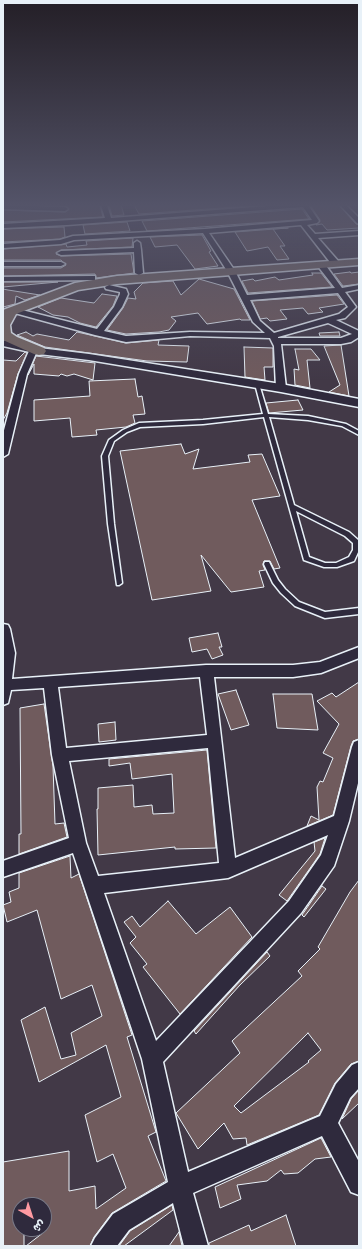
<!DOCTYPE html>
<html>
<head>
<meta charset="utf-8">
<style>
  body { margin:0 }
  #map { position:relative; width:362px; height:1249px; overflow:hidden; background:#423947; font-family:"Shantell Sans","Playpen Sans Arabic",sans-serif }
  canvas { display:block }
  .frame { position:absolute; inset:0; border:4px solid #e8f1f8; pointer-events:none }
  .north { position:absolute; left:12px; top:1197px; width:40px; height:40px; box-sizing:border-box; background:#2f2a3d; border:1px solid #797a88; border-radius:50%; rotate:141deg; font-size:11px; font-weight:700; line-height:16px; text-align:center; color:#e8f1f8 }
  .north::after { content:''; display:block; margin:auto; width:14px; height:18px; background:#ff9aa2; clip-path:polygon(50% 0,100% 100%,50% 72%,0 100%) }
</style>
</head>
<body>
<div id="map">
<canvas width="362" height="1249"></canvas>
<div class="frame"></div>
<div class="north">ش</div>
</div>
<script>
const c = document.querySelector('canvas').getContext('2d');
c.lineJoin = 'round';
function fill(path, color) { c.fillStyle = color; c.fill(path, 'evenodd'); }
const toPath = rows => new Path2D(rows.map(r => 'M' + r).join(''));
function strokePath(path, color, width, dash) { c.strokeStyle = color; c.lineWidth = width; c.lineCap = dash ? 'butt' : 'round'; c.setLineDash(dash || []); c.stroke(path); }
const building = toPath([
  [44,205,100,205,103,217,3,222,3,210,65,212,69,209,65,206,44,205],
  [109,205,121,205,124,215,112,216,109,205],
  [134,205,263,205,139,214,134,205],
  [310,205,339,205,356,224,359,225,359,228,327,230,322,224,316,225,320,220,310,205],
  [302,209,309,219,147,231,142,221,302,209],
  [127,222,130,231,85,234,83,225,127,222],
  [64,227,65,237,60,239,3,242,3,229,64,227],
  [288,228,273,229,285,246,280,246,289,259,277,260,268,247,247,251,235,232,288,228],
  [202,235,211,251,209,252,218,266,195,269,177,245,155,247,150,237,202,235],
  [133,238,132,247,61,250,56,254,61,256,131,254,134,273,96,278,95,274,3,276,3,268,61,268,66,265,61,260,3,260,3,249,66,244,67,247,87,245,86,241,133,238],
  [350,272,351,273,359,272,359,284,343,286,334,274,350,272],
  [312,273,321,273,332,287,248,293,242,281,253,279,255,281,275,277,279,280,313,275,312,273],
  [199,279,234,289,250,320,241,320,240,319,207,324,198,313,171,317,176,321,169,330,159,332,126,334,107,330,123,308,128,298,136,299,134,292,143,283,173,281,181,295,199,279],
  [3,282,58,282,3,287,3,282],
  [3,289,8,290,40,295,25,300,16,296,15,304,3,307,3,289],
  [102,294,117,296,113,306,96,327,80,323,68,317,53,315,38,307,61,298,94,303,102,294],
  [337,295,344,304,319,308,323,312,308,314,303,308,280,310,287,319,270,321,267,318,260,319,252,301,337,295],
  [26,332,33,336,37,334,69,340,77,332,126,343,159,340,158,345,189,346,187,362,147,361,45,347,17,335,26,332],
  [339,332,340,336,320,336,319,333,339,332],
  [341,345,349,396,329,392,340,385,324,346,341,345],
  [244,347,273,348,273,367,264,367,265,380,245,377,244,347],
  [295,349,311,349,320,360,307,360,310,388,295,385,294,369,299,370,295,349],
  [25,352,27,353,18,374,7,413,3,420,3,360,16,361,25,352],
  [36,356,95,363,93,380,74,374,67,376,61,374,59,376,34,374,34,364,28,375,36,356],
  [135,379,138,397,142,396,145,414,133,415,135,423,126,427,96,430,97,435,72,437,70,418,34,421,34,400,90,396,89,381,135,379],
  [298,400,303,410,269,413,266,403,298,400],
  [181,444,185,454,199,449,193,469,250,462,248,455,262,454,280,496,252,500,280,568,274,569,270,561,264,561,263,565,265,570,259,571,264,587,231,592,201,555,211,591,152,600,120,451,181,444],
  [218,633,222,647,219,647,223,655,212,659,207,649,192,652,189,638,218,633],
  [359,682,359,739,353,741,351,746,333,815,307,826,311,816,319,820,317,787,320,781,323,782,333,758,323,753,339,724,317,701,332,693,336,697,359,682],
  [236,690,249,725,231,730,218,694,236,690],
  [273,694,312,694,318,730,277,728,273,694],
  [44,704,53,766,55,824,64,823,67,837,19,854,19,834,21,834,20,708,44,704],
  [115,722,116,740,99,742,98,724,115,722],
  [207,750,216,848,175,849,175,847,98,855,97,809,98,809,98,788,133,785,134,807,152,805,153,814,174,813,172,774,132,779,130,763,109,766,109,759,207,750],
  [325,838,320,854,287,901,279,895,315,851,314,842,325,838],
  [70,856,71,878,79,874,132,1035,127,1037,156,1132,148,1136,166,1181,112,1213,94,1237,90,1246,26,1246,44,1232,44,1205,20,1205,20,1229,24,1229,24,1246,3,1246,3,1162,69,1151,69,1191,95,1186,96,1209,126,1188,113,1154,97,1162,85,1115,121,1097,106,1045,39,1082,21,1020,45,1007,61,1059,76,1055,71,1033,102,1016,92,985,61,999,37,910,7,922,3,905,11,902,9,892,19,888,19,873,70,856],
  [359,880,359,1061,351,1064,335,1083,319,1115,247,1145,246,1138,233,1139,224,1123,198,1149,176,1113,240,1053,232,1041,302,976,298,971,320,949,318,947,350,892,359,880],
  [308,1033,321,1050,308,1061,309,1062,241,1113,234,1106,308,1033],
  [322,886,326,889,304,917,302,915,322,886],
  [168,901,196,934,230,907,252,937,180,1014,143,967,147,964,130,943,136,937,124,922,132,916,140,927,168,901],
  [267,952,270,956,240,985,196,1034,194,1031,267,952],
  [359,1090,359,1103,342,1119,351,1099,359,1090],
  [321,1138,331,1157,315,1159,298,1173,284,1174,281,1170,267,1181,237,1185,241,1199,220,1208,215,1187,321,1138],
  [172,1205,173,1210,124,1246,119,1246,130,1231,172,1205],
  [286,1215,296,1246,209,1246,209,1243,249,1225,251,1231,286,1215],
  [179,1232,182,1246,169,1246,179,1232]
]);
fill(building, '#705b5d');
strokePath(building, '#e8f1f8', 1);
const service = toPath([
  [255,383,259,384,268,414,308,416,346,424,359,431,359,435,342,426,308,420,269,417,294,505,349,532,358,540,359,550,354,561,337,567,324,567,304,560,264,417,203,424,140,427,127,432,114,441,108,456,114,524,122,583,119,585,117,585,108,524,102,456,109,440,123,430,139,423,203,420,263,414,255,384,255,383],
  [296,511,345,536,353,543,353,550,349,557,336,563,325,563,309,557,296,511],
  [265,562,269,562,278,580,285,589,299,602,325,612,359,608,359,614,325,618,295,606,281,593,273,583,264,564,265,562]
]);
const minor = toPath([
  [3,205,65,207,68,209,65,211,3,209,3,205],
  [101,205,107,205,111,218,281,205,308,205,319,221,317,223,307,225,315,234,359,231,359,235,318,238,339,262,339,266,333,266,301,225,209,233,235,271,247,295,335,288,317,265,321,263,324,263,342,288,359,285,359,289,345,292,356,307,345,318,336,320,359,331,359,337,351,342,341,344,281,344,286,388,281,391,276,388,274,346,270,338,190,336,126,342,95,335,11,312,11,308,14,308,97,329,114,307,120,294,120,292,106,289,105,287,109,285,126,289,128,294,122,307,104,331,126,336,190,332,265,333,253,322,227,271,203,233,74,240,61,244,3,248,3,244,60,240,73,236,205,229,312,220,303,207,67,225,3,228,3,224,105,218,101,205],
  [338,293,348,307,339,314,274,333,260,321,250,300,338,293],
  [328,323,352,334,341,338,278,338,278,337,328,323],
  [340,205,346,205,359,218,359,224,357,223,340,205],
  [137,241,140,243,141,250,143,273,139,275,135,273,134,252,61,255,57,253,61,251,134,248,134,243,137,241],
  [3,262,61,262,65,264,61,266,3,266,3,262],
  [92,276,95,276,95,280,3,281,3,277,92,276],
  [33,348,37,351,27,374,8,454,3,457,3,434,19,374,29,351,33,348],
  [3,624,8,625,10,629,15,653,12,679,206,665,293,665,320,662,359,647,359,658,321,673,293,677,214,677,235,858,334,816,352,747,354,742,359,740,359,779,349,821,334,866,301,913,163,1062,188,1172,320,1116,336,1084,352,1065,359,1062,359,1088,350,1098,338,1123,359,1162,359,1195,351,1192,322,1136,193,1193,208,1246,184,1246,173,1203,129,1230,117,1246,91,1246,95,1238,113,1214,168,1182,142,1059,73,853,3,877,3,861,69,838,52,755,44,688,11,690,8,703,3,705,3,624],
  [200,677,207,735,66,748,58,687,200,677],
  [208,748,219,863,98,876,86,843,69,761,208,748],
  [328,835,321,855,289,901,156,1041,104,893,228,878,328,835]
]);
const tertiary = toPath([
  [3,340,39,348,89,354,281,384,359,399,359,407,281,392,89,360,39,354,3,346,3,340]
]);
const primary = toPath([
  [359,259,359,265,117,284,78,290,16,314,10,325,11,333,17,337,44,348,46,351,44,354,39,355,34,354,3,340,3,310,75,283,117,276,359,259]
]);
strokePath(service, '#e8f1f8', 3);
strokePath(minor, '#e8f1f8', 3);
strokePath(tertiary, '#e8f1f8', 3);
strokePath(primary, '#e8f1f8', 3);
fill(service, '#2f2a3d');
fill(minor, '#2f2a3d');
fill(tertiary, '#2f2a3d');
fill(primary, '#776864');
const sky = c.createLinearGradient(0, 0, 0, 380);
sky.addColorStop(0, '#241f27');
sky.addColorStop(0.54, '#545469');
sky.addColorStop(1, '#54546900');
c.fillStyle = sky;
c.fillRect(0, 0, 362, 380);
</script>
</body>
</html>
